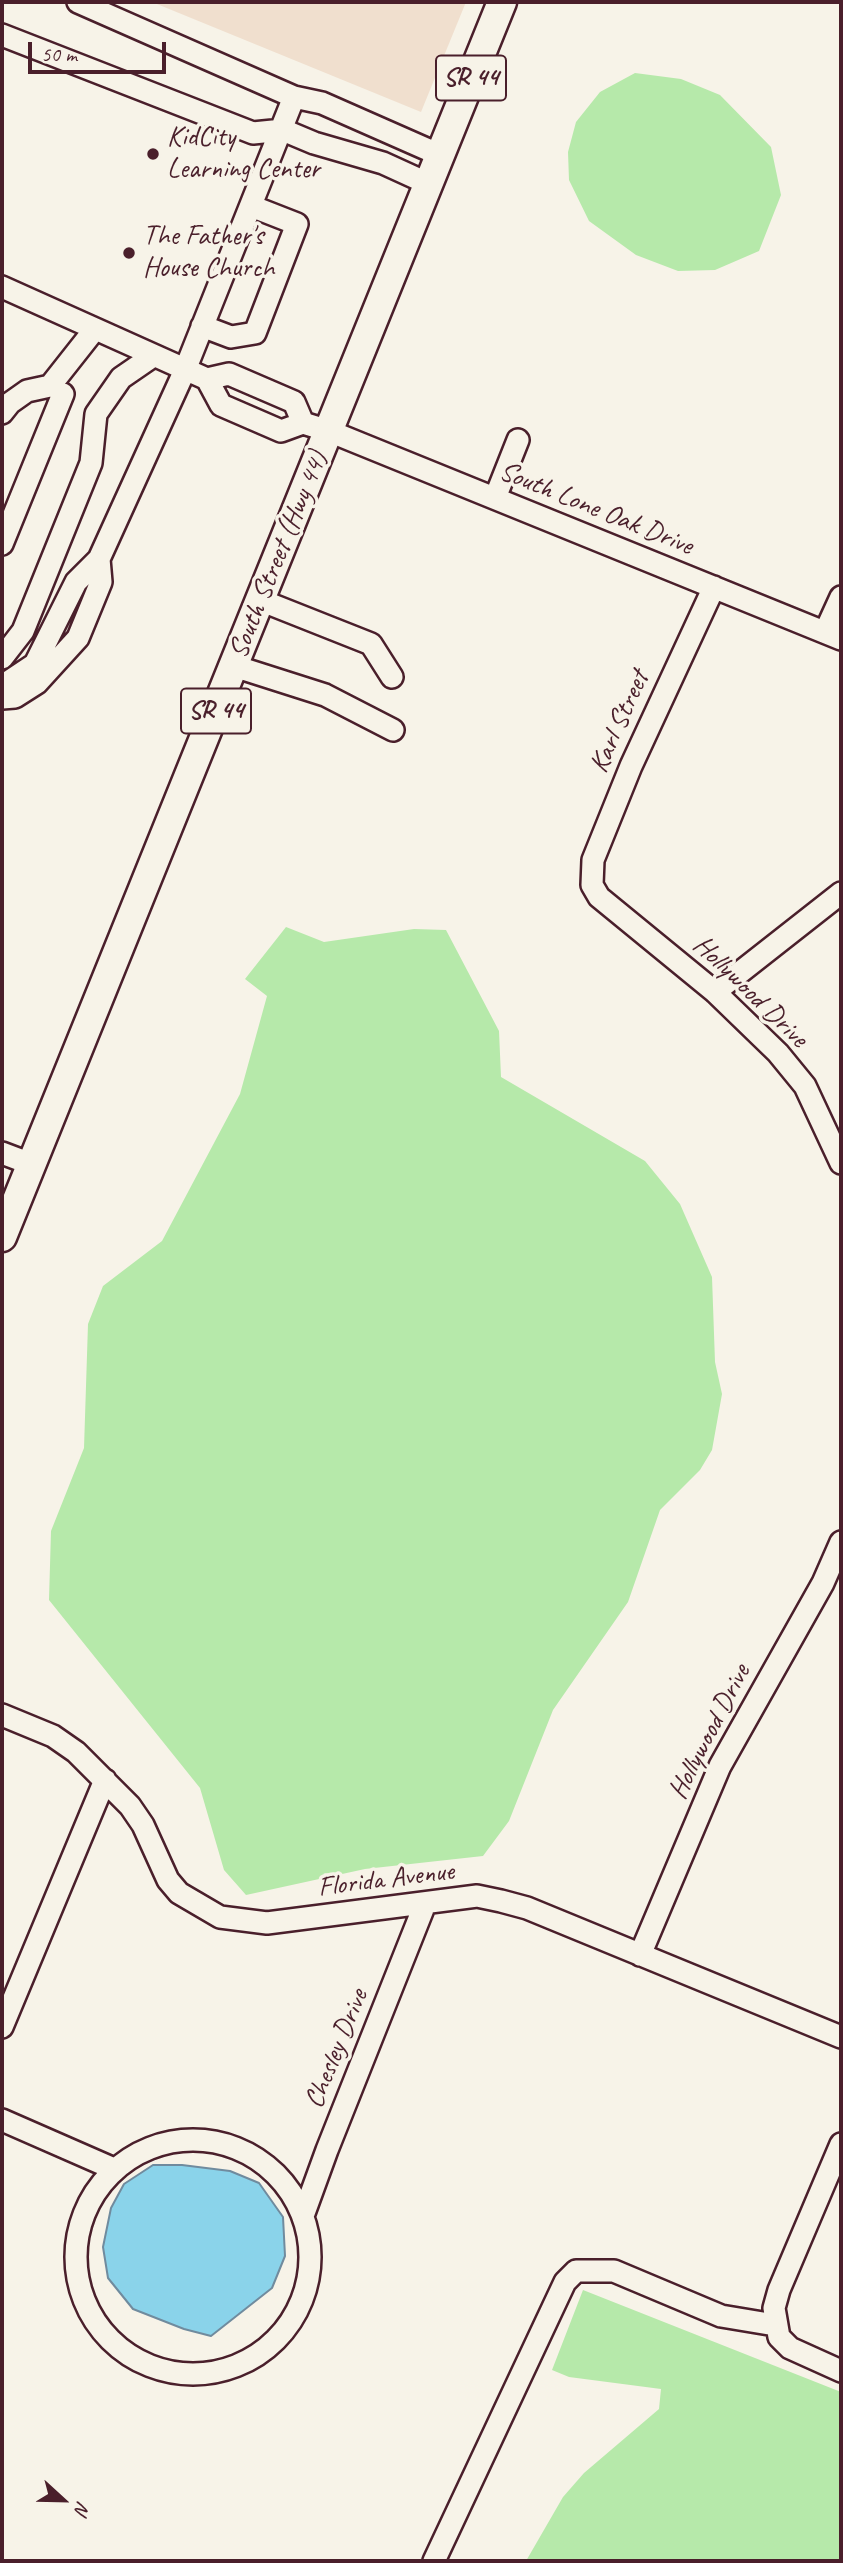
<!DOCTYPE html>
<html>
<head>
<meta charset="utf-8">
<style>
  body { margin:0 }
  #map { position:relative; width:843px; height:2563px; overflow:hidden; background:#f7f3e8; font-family:Caveat,sans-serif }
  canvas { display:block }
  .frame { position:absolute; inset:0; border:4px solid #4a1f2b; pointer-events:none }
  .north { position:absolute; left:28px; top:2465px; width:70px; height:70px; -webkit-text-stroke:5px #f7f3e8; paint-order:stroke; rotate:112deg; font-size:19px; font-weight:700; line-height:28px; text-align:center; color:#4a1f2b }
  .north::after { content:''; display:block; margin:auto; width:24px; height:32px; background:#4a1f2b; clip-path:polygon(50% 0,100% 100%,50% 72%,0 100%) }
  .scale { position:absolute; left:28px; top:42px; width:138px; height:32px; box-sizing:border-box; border:4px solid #4a1f2b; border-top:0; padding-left:9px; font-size:21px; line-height:24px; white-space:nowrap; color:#4a1f2b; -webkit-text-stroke:5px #f7f3e8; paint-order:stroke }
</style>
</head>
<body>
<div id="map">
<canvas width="843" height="2563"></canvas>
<div class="frame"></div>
<div class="north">N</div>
<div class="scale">50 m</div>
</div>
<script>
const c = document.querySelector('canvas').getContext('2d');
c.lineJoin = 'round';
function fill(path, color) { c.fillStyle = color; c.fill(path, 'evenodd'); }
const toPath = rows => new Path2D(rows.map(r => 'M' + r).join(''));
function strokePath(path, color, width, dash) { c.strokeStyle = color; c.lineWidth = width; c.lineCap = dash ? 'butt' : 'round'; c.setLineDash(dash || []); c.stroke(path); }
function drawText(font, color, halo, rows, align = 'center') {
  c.font = font + ' Caveat,sans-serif'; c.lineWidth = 7; c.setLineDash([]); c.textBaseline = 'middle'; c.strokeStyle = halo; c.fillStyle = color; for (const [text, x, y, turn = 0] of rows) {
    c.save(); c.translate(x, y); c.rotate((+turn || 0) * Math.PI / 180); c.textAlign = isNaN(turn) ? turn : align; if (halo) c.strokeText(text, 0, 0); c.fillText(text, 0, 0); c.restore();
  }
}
fill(toPath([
  [152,2,466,2,421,112]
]), '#f0dfce');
fill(toPath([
  [635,73,681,79,720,95,771,147,781,195,759,251,715,270,678,271,636,255,589,221,569,180,568,152,576,122,600,92],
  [286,927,324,942,414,929,446,930,499,1031,501,1077,645,1161,680,1204,712,1277,715,1362,722,1394,712,1450,700,1470,660,1510,628,1602,553,1710,509,1821,483,1856,365,1869,246,1895,224,1870,200,1788,49,1600,51,1531,84,1448,88,1324,103,1286,162,1241,240,1094,267,996,245,979],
  [583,2290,841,2392,841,2561,526,2561,563,2497,584,2473,659,2409,661,2389,569,2377,552,2370]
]), '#b6e9aa');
const water = toPath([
  [153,2165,182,2165,230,2171,259,2183,283,2217,285,2256,272,2288,211,2336,184,2329,133,2309,108,2278,103,2247,111,2208,124,2184,153,2165]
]);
fill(water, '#8ad3ea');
strokePath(water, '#708b9e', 2);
const minor = toPath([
  [78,2,294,97,322,103,440,155],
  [2,35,253,133,283,130,314,143,383,163,429,184],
  [2,287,207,379,229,374,294,402,303,423],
  [202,326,231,337,255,333,297,224,251,206],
  [207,379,221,405,281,431,303,423,329,431,841,639],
  [2,413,10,403,27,391,50,386,95,329],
  [495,498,518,440],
  [2,544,63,394],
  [714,587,631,766,593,860,592,885,599,897,715,992,778,1053,805,1086,841,1163],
  [260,600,371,644,392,677],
  [825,632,841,597],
  [2,658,23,631,91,463,96,414,121,378,153,356],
  [234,666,325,695,393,730],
  [2,686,35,664,76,582,99,559,185,370,294,97],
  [2,698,15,697,37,683,78,638,101,582,99,559],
  [715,992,841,893],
  [2,1153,31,1164],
  [2,1715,53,1736,76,1752,130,1806,143,1825,168,1880,179,1893,220,1917,267,1923,477,1896,501,1901,527,1908,841,2037],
  [640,1955,720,1766,823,1583,841,1542],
  [2,2027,105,1780],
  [2,2120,114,2169],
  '76 2257a117 117 0 1 1 234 0a117 117 0 1 1-234 0Z',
  [841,2144,779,2290,774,2308,779,2337,790,2348,841,2371],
  [303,2216,327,2150,425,1904],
  [434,2561,565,2282,576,2271,614,2271,721,2316,775,2325]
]);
const major = toPath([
  [2,1237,502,2]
]);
strokePath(minor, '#4a1f2b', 26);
strokePath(major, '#4a1f2b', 33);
strokePath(minor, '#f7f3e8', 21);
strokePath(major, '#f7f3e8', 28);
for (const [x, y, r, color] of [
  [153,154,7,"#4a1f2b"],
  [129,253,7,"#4a1f2b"]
]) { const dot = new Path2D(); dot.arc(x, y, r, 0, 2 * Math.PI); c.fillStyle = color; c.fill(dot); strokePath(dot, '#f7f3e8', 2.5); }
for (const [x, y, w] of [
  [471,78,70],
  [216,711,70]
]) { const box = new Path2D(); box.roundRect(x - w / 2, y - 22.5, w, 45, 5); c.fillStyle = '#f7f3e8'; c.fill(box); strokePath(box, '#4a1f2b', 2); }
drawText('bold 26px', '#4a1f2b', null, [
  ["SR 44",471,78],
  ["SR 44",216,711]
]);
drawText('28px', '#4a1f2b', '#f7f3e8', [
  ["KidCity",167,138],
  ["Learning Center",167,170],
  ["The Father's",143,237],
  ["House Church",143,269]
], 'left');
drawText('28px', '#4a1f2b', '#f7f3e8', [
  ["South Lone Oak Drive",596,509,22],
  ["South Street (Hwy 44)",279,555,-68],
  ["Karl Street",620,722,-66],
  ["Hollywood Drive",750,992,44],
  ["Hollywood Drive",710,1732,-63],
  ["Florida Avenue",386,1880,-7],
  ["Chesley Drive",337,2049,-68]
]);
</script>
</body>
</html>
